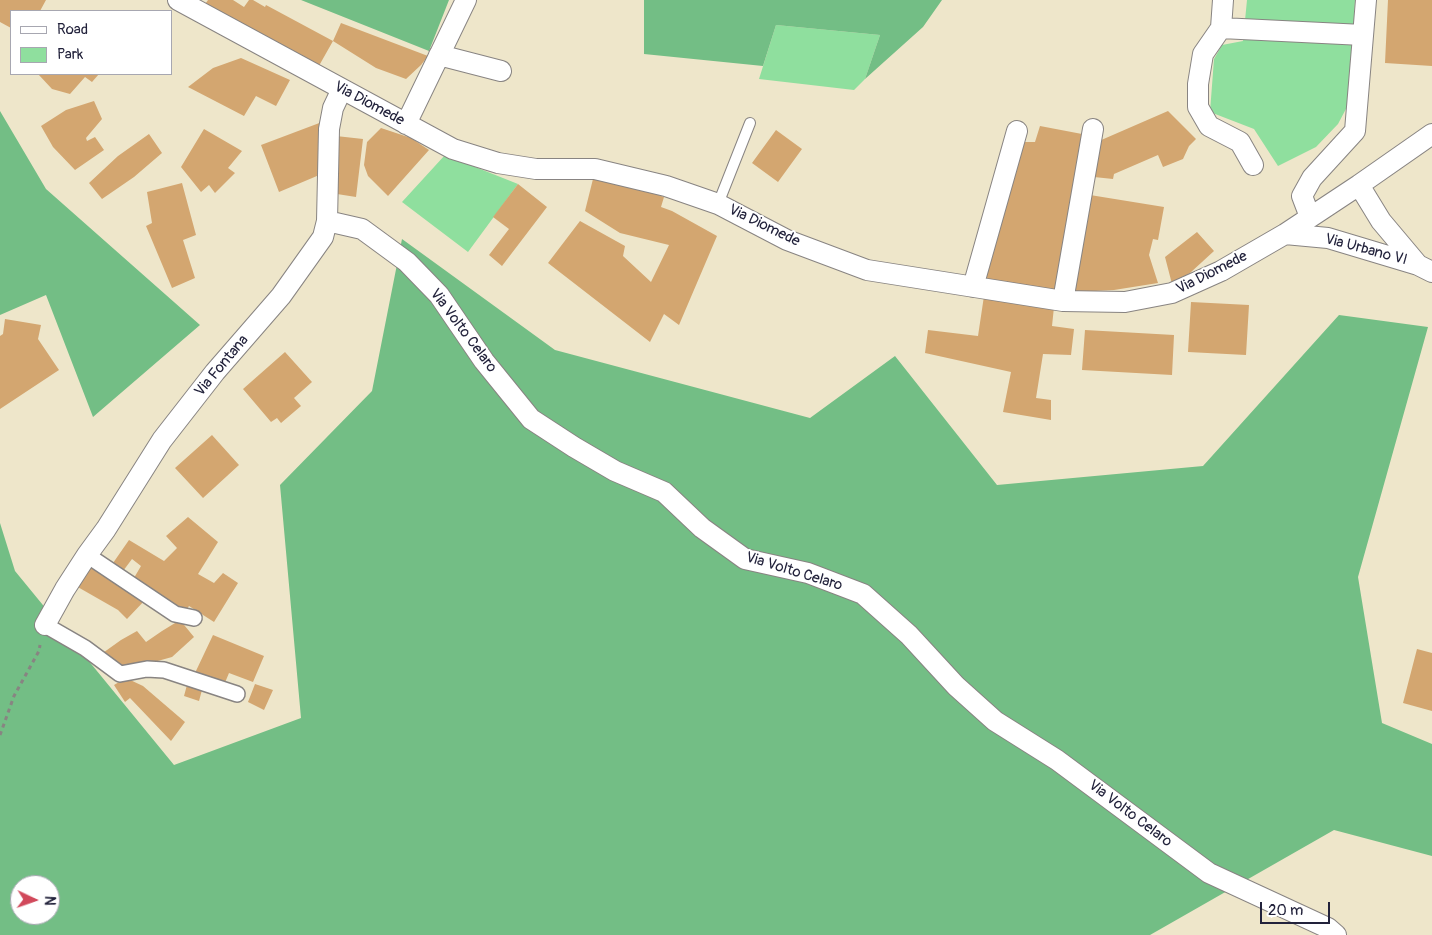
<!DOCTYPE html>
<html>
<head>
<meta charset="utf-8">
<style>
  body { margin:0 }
  #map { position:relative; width:1432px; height:935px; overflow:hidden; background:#eee6ca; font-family:Pangolin,sans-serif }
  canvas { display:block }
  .legend { position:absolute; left:10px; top:10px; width:162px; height:65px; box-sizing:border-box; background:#fff; border:1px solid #a7a7b1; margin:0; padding:6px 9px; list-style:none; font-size:15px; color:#22223b }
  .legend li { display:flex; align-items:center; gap:10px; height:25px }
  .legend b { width:25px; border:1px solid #a7a7b1 }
  .north { position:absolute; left:10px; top:875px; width:50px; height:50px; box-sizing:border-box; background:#fff; border:1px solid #a7a7b1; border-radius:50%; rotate:93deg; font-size:14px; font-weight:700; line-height:20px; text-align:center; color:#22223b }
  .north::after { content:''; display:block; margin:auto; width:18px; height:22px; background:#d1495b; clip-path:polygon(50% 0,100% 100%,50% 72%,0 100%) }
  .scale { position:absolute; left:1260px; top:902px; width:70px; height:22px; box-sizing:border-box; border:2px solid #22223b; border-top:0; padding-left:6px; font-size:15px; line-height:18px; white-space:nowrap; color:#22223b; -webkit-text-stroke:4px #fff; paint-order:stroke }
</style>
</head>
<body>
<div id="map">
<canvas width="1432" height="935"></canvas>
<ul class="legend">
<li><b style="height:6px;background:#fff"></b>Road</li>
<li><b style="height:14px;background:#8fdf9e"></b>Park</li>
</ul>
<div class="north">N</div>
<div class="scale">20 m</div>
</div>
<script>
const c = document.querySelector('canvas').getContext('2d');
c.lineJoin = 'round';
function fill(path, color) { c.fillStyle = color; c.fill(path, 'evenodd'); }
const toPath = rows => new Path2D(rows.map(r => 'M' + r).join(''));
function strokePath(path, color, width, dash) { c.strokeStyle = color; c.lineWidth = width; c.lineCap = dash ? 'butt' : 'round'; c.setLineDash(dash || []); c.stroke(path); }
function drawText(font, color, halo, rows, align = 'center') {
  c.font = font + ' Pangolin,sans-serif'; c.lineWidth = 4; c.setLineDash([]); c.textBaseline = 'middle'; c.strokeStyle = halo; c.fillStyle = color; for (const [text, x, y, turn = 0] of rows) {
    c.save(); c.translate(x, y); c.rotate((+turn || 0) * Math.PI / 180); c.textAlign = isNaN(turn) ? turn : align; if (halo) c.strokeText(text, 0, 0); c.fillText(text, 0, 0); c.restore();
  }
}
fill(toPath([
  [1247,0,1355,0,1353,48,1347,107,1338,124,1316,147,1278,166,1254,129,1210,112,1214,59,1222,45,1243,41],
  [776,25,880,35,865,79,854,90,759,79],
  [445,155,518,184,468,252,402,202]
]), '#8fdf9e');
fill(toPath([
  [301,0,449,0,429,51],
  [644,0,942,0,923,27,865,79,880,35,776,25,763,66,644,54],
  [0,111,46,189,200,325,93,417,46,295,0,315],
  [402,239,555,350,810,418,895,356,997,485,1203,466,1339,315,1428,327,1358,577,1382,723,1432,744,1432,856,1334,830,1150,935,0,935,0,523,15,571,174,765,301,718,280,485,372,391],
  [20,885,50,885,50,915,20,915]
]), '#73be85');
fill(toPath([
  [0,0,46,0,40,11,11,11,11,28,0,22],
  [208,0,233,0,244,7,249,0,253,0,265,7,266,5,333,41,316,71,203,7],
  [1388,0,1432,0,1432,66,1385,63],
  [341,23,428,56,421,65,406,79,376,68,333,41],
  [241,58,290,80,276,106,256,96,244,116,188,87,213,68],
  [38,74,99,74,92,82,85,77,70,94,52,89],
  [94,101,102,119,86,138,87,141,95,137,104,150,75,170,53,147,41,126,66,110],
  [1168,111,1196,139,1189,146,1183,159,1163,167,1158,155,1114,174,1113,179,1094,177,1099,141],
  [322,122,324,173,279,192,261,145],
  [1040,126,1082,134,1056,290,985,283,1020,142,1035,142],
  [381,128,411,138,429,150,388,196,368,176,364,165,367,142],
  [204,129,242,151,228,168,235,173,215,193,209,185,201,192,181,167],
  [776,130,802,149,778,182,752,163],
  [149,134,162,153,134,177,102,199,89,183,118,156],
  [336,136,363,139,356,197,337,194],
  [593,179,629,184,664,197,661,207,672,211,717,236,679,325,664,314,650,342,548,263,580,221,625,246,623,256,651,282,669,245,620,233,585,211],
  [182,183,196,235,183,240,195,278,172,288,146,226,152,223,147,192],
  [518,184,547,207,502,266,489,255,509,229,493,217],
  [1090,195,1164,207,1158,240,1153,239,1149,255,1158,283,1114,290,1075,292],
  [1197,232,1214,251,1190,273,1172,284,1165,257],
  [984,296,1054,307,1052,326,1074,329,1071,355,1043,354,1036,398,1051,400,1051,420,1003,412,1011,372,925,353,928,330,978,336],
  [1191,302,1249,305,1246,355,1188,352],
  [5,319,41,325,38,339,59,370,0,409,0,336,3,334],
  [1085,330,1174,335,1172,375,1082,370],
  [285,352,312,382,294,398,301,406,281,423,277,418,271,422,243,389],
  [212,435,239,465,203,498,175,468],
  [188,517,218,542,198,574,214,583,223,573,238,583,214,622,189,606,185,612,131,583,141,566,132,559,123,571,113,563,129,540,164,561,177,548,166,536],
  [90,567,146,599,127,619,118,610,76,586],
  [180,620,194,637,172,657,154,662,126,678,100,655,121,640,137,631,146,642,162,631],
  [213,635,264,656,253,682,229,673,224,685,195,673],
  [1417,649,1432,653,1432,711,1403,703],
  [126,678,143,686,185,722,171,741,130,698,125,702,114,685],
  [255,684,273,690,264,710,248,702],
  [187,685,202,690,199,701,184,696]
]), '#d3a670');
const service = toPath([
  [718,204,750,123]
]);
const pedestrian = toPath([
  [87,555,175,614,194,618],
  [45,625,85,648,120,674,147,669,164,670,237,694]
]);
const minor = toPath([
  [178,0,453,149,498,163,536,169,595,169,666,186,718,204,787,240,867,270,1063,301,1125,302,1172,293,1221,271,1285,234,1359,185,1432,134],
  [1223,0,1221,28,1363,35],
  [1221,28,1203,54,1198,84,1198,107,1209,126,1240,142,1253,165],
  [439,55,501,71],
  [406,124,466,0],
  [1359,185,1381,221,1418,265],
  [1310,217,1302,196,1312,178,1355,131,1366,0],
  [327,221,362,229,407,262,439,295,484,361,531,419,574,447,615,471,664,492,702,528,745,559,808,573,863,594,909,635,956,686,995,721,1057,760,1209,873,1328,928,1336,935],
  [1285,234,1328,238,1418,265,1432,272],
  [973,287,1017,131],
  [1063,301,1093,129],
  [45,625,65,589,87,555,106,529,162,440,215,372,281,296,323,237,327,221,329,129,333,108,342,89]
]);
strokePath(service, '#888482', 12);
strokePath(pedestrian, '#888482', 18);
strokePath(minor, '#888482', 22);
strokePath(toPath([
  [0,735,14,696,39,651,40,645]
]), '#888482', 3, [4, 4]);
strokePath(service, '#fff', 10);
strokePath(pedestrian, '#fff', 15);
strokePath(minor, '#fff', 20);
drawText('15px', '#22223b', '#fff', [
  ["Via Diomede",369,104,28],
  ["Via Diomede",764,226,26],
  ["Via Urbano VI",1366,250,15],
  ["Via Diomede",1212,273,-27],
  ["Via Volto Celaro",463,331,53],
  ["Via Fontana",222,366,-50],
  ["Via Volto Celaro",794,572,17],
  ["Via Volto Celaro",1130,814,37]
]);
</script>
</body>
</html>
